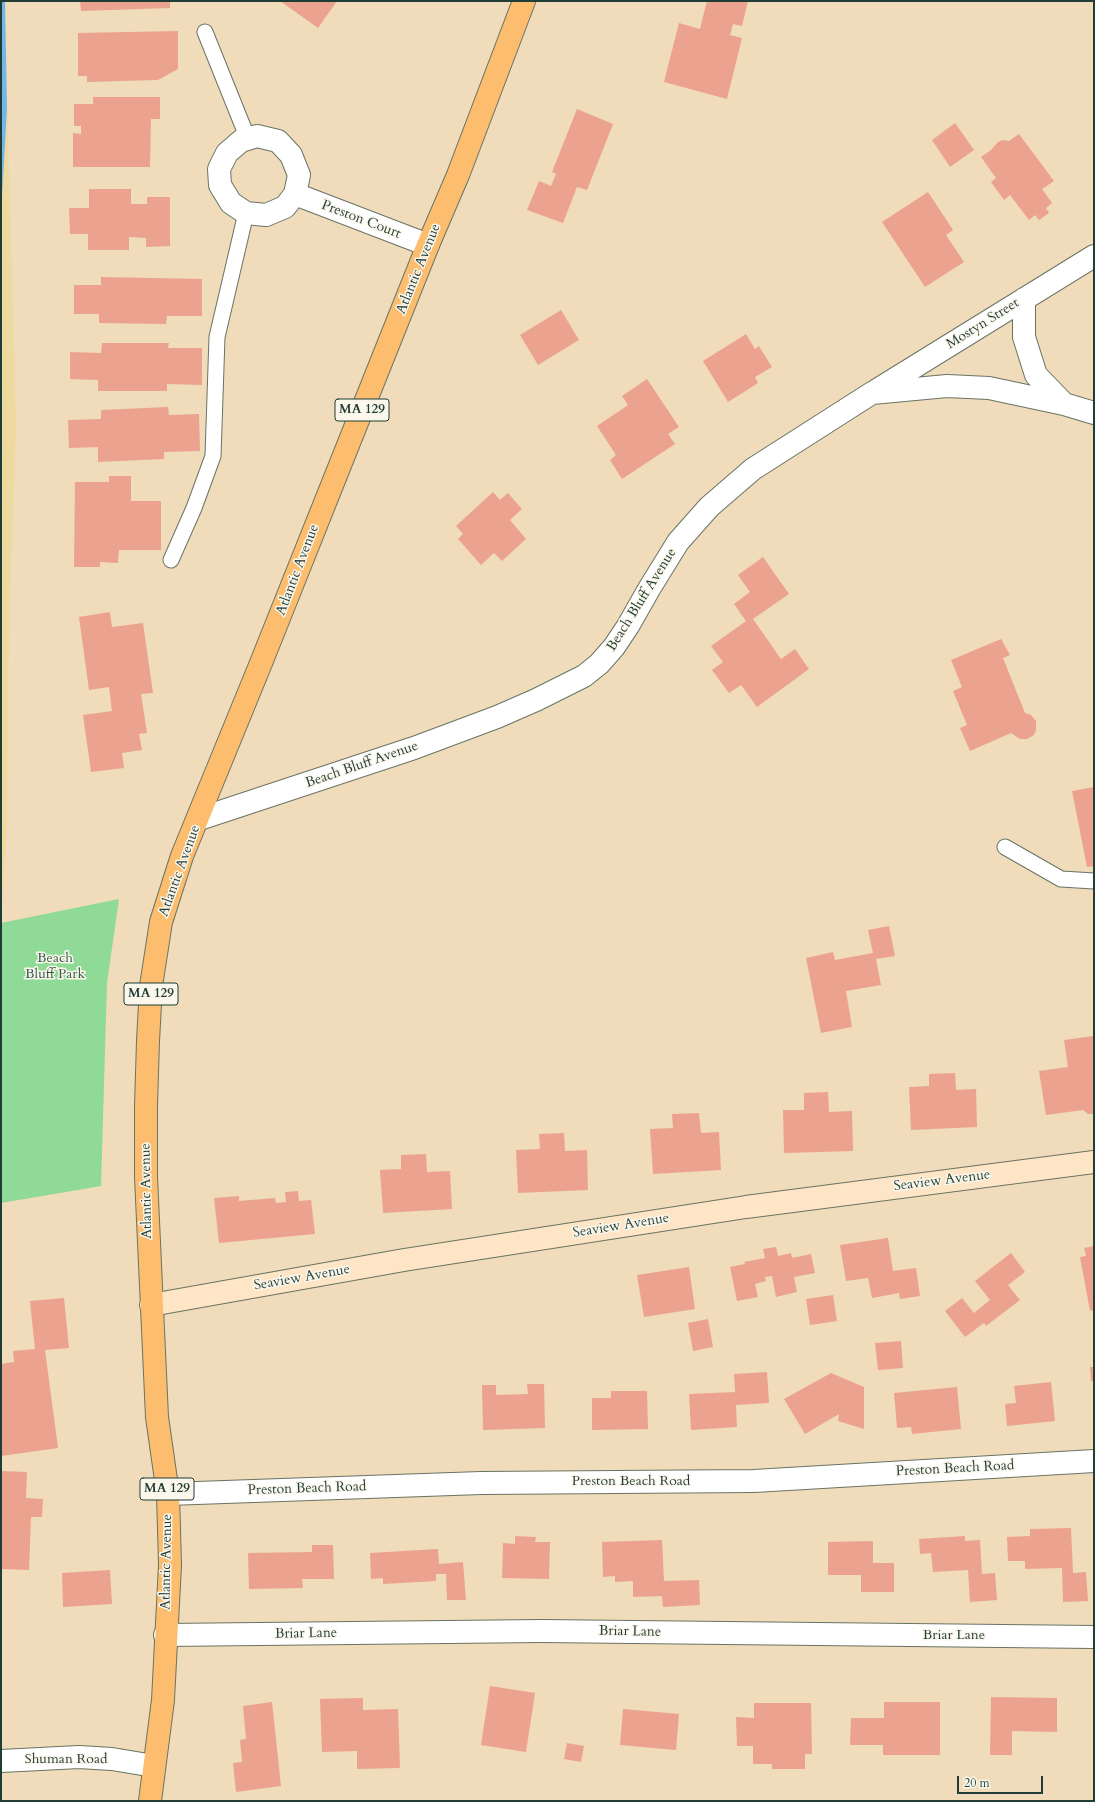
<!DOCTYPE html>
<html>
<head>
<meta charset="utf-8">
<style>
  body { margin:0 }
  #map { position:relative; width:1095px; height:1802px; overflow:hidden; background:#f0dbba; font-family:Cardo,serif }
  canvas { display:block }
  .frame { position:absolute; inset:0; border:2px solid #1f3d34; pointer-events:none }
  .scale { position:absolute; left:957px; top:1776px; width:86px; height:18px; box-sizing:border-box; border:2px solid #1f3d34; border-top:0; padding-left:5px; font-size:12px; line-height:14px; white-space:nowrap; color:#1f3d34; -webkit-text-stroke:3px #fbf7ec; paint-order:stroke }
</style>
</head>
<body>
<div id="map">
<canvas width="1095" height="1802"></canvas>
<div class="frame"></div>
<div class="scale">20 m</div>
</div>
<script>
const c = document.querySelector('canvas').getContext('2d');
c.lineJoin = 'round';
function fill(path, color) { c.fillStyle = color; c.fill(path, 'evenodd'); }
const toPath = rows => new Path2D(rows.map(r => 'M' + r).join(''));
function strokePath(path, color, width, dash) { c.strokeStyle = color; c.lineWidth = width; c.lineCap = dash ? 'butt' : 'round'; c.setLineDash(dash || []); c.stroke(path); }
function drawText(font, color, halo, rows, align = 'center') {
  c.font = font + ' Cardo,serif'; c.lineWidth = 3; c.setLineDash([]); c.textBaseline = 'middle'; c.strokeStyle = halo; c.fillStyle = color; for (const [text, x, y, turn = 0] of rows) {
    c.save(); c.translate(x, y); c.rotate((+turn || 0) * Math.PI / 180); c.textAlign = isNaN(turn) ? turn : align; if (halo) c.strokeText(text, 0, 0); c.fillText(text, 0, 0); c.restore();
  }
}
fill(toPath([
  [119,899,107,983,101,1186,1,1203,1,923]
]), '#8eda96');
fill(toPath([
  [7,108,16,426,9,618,7,824,1,920,1,215]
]), '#eeda9e');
fill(toPath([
  [1,1,5,1,7,108,1,215]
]), '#73b6e8');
fill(toPath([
  [80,1,170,1,170,8,81,11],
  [280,1,337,1,318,28],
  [707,1,748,1,742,26,733,24,730,35,742,38,727,99,664,82,679,23,700,29],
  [178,31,178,69,158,80,87,82,87,76,78,76,78,33],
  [93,97,160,97,160,119,151,119,150,167,73,167,73,133,81,134,81,126,74,126,74,104,93,104],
  [577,109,613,124,587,190,577,187,563,223,527,210,539,181,551,186,556,174,552,172],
  [955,123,974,150,950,167,932,140],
  [1019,134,1054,181,1042,189,1052,203,1046,208,1049,213,1039,220,1035,215,1029,220,1010,195,1004,200,991,182,996,178,981,157,991,150,998,142,1003,140,1009,141],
  [89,189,131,189,131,204,147,204,147,197,170,197,170,246,146,247,146,238,129,237,129,250,88,250,88,234,70,234,69,208,89,208],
  [928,192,953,230,946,235,964,262,925,287,882,222],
  [101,277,202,279,202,316,167,316,166,324,99,323,99,314,74,314,74,285,101,285],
  [561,310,579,340,538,365,520,335],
  [746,334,755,349,759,346,772,367,755,377,758,383,728,402,703,361],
  [102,343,169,343,168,348,202,348,202,385,167,384,167,391,98,391,98,380,70,379,70,352,101,353],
  [647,379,679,427,668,434,675,444,622,479,610,460,616,455,597,426,628,405,622,396],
  [168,407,169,415,199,414,200,451,164,452,164,459,98,462,98,447,69,448,68,420,101,419,101,410],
  [109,476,131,476,131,501,161,501,161,550,119,550,118,563,100,562,100,567,74,567,75,482,109,482],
  [493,492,500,500,508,493,522,509,510,520,526,539,502,561,494,553,481,565,458,539,463,534,456,526],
  [763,557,789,594,753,619,781,659,795,649,809,669,757,707,741,685,729,693,712,670,723,662,711,646,746,621,734,604,750,592,738,575],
  [110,612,112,627,143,623,153,693,141,694,147,733,139,734,142,750,122,753,124,768,91,772,83,715,112,711,109,687,89,690,79,617],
  [1001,639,1010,655,1003,658,1025,713,1031,715,1036,721,1036,730,1034,735,1027,739,1020,739,1011,733,970,751,960,728,967,725,953,691,962,687,951,660],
  [1094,787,1094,866,1087,867,1072,791],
  [889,926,895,956,876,959,881,985,846,991,852,1027,821,1033,806,958,833,952,835,960,873,953,868,930],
  [1093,1036,1094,1114,1088,1114,1083,1110,1046,1115,1039,1071,1068,1067,1064,1040],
  [955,1073,956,1090,976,1089,977,1127,911,1130,909,1087,929,1086,929,1074],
  [828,1092,829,1112,852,1111,853,1151,784,1153,783,1110,804,1110,804,1093],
  [699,1113,701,1133,719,1132,721,1170,653,1174,650,1129,673,1128,672,1114],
  [564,1133,565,1151,587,1150,588,1190,518,1193,516,1150,540,1149,539,1134],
  [426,1154,427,1172,450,1171,452,1209,383,1213,380,1170,401,1169,401,1155],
  [298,1191,299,1201,311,1200,315,1234,219,1243,214,1198,239,1196,239,1201,275,1198,276,1203,286,1202,285,1192],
  [888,1238,893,1271,916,1268,920,1296,900,1299,899,1293,872,1298,868,1278,846,1281,840,1245],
  [1094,1246,1094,1310,1090,1311,1080,1257,1086,1256,1084,1248],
  [776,1247,778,1256,791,1253,792,1258,811,1254,815,1273,794,1277,797,1292,776,1297,772,1276,765,1277,766,1281,755,1284,758,1297,737,1301,730,1267,745,1264,744,1262,765,1258,763,1249],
  [1011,1253,1025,1272,1008,1285,1020,1300,986,1326,984,1323,965,1337,945,1311,962,1298,974,1313,990,1300,975,1281],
  [689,1267,695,1309,644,1317,637,1275],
  [833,1295,837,1321,810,1325,806,1299],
  [64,1298,69,1348,45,1350,58,1448,1,1456,1,1364,14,1362,13,1351,35,1349,30,1301],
  [708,1319,713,1347,693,1351,688,1323],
  [901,1341,903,1368,878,1370,875,1343],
  [1090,1367,1094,1367,1094,1381,1091,1381],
  [767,1372,769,1403,736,1405,737,1427,691,1430,689,1394,735,1392,734,1374],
  [831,1373,864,1387,864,1429,838,1421,839,1414,805,1434,784,1399],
  [1051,1382,1055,1421,1007,1426,1005,1404,1016,1403,1014,1386],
  [527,1384,544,1384,545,1428,483,1430,482,1385,496,1385,496,1395,528,1394],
  [957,1387,961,1429,912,1434,911,1427,897,1428,894,1393],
  [611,1391,647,1391,648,1429,592,1430,592,1398,611,1398],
  [1,1471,27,1472,26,1498,43,1499,42,1517,31,1517,29,1570,1,1569],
  [1071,1528,1073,1573,1086,1572,1088,1601,1063,1602,1062,1568,1025,1569,1025,1561,1008,1561,1007,1537,1030,1536,1030,1529],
  [515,1536,536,1537,535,1542,550,1542,549,1579,502,1578,503,1543,515,1544],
  [965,1536,965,1541,980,1540,982,1574,995,1573,997,1600,970,1602,968,1570,933,1572,931,1553,920,1554,919,1539],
  [662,1540,664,1581,699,1580,700,1605,663,1607,662,1596,633,1597,633,1581,615,1582,615,1576,603,1577,602,1542],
  [873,1541,873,1563,894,1563,894,1592,861,1592,861,1575,828,1575,828,1542],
  [312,1545,333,1545,334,1579,302,1579,303,1588,249,1589,248,1553,312,1552],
  [438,1549,439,1564,463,1562,466,1600,447,1600,446,1574,436,1574,436,1581,383,1584,383,1578,371,1579,370,1553],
  [110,1570,112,1604,63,1607,62,1573],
  [490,1686,535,1693,526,1752,481,1745],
  [991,1697,1057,1698,1057,1732,1012,1731,1012,1755,990,1755],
  [363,1698,363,1710,398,1709,400,1768,357,1769,357,1751,322,1752,320,1699],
  [272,1702,281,1786,236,1792,233,1763,242,1762,240,1740,246,1739,243,1706],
  [884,1702,940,1702,940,1755,883,1755,883,1745,850,1745,851,1718,884,1718],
  [754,1703,811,1703,812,1754,805,1754,805,1769,772,1769,772,1764,753,1764,753,1746,737,1746,736,1717,754,1718],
  [623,1709,679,1714,676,1750,620,1745],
  [567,1743,584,1746,581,1762,564,1759]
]), '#eba38f');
const lane = toPath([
  [205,32,248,139],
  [171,560,194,508,213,456,217,337,246,213],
  [1005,847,1061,879,1094,881]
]);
const street = toPath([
  [295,194,299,175,291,155,278,141,257,136,241,141,227,153,219,169,220,185,231,203,246,213,266,215,285,207,295,194,428,245],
  [1024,299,1024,337,1036,375,1064,404,1094,413],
  [877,390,1094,256],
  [199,819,414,748,497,717,536,700,584,676,599,664,614,647,628,626,649,589,678,542,709,507,753,469,872,393,947,386,989,388,1064,404],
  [168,1494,481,1483,754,1481,1094,1461],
  [165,1635,541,1631,1094,1637],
  [1,1761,79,1757,112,1759,154,1766]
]);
const secondary = toPath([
  [151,1305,404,1260,746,1207,1094,1162]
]);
const primary = toPath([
  [150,1801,163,1700,170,1565,168,1494,157,1417,146,1177,146,1106,148,1041,151,986,161,922,182,856,261,663,428,245,458,175,524,1]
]);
strokePath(lane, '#687463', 17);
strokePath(street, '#687463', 24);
strokePath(secondary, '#687463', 24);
strokePath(primary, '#687463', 24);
strokePath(lane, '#fff', 15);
strokePath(street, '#fff', 22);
strokePath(secondary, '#fee5c5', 22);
strokePath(primary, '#fcbd6f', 22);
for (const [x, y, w] of [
  [362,410,54],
  [151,994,54],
  [167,1489,54]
]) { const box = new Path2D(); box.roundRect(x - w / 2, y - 11, w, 22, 3); c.fillStyle = '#fbf7ec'; c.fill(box); strokePath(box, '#1f3d34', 1); }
drawText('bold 13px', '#1f3d34', null, [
  ["MA 129",362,410],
  ["MA 129",151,994],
  ["MA 129",167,1489]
]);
drawText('14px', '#1f3d34', '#fbf7ec', [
  ["Preston Court",361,220,21],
  ["Atlantic Avenue",419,269,-68],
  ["Mostyn Street",983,324,-32],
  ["Atlantic Avenue",298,570,-69],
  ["Beach Bluff Avenue",642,600,-58],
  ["Beach Bluff Avenue",362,765,-19],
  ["Atlantic Avenue",180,871,-70],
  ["Seaview Avenue",942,1181,-7],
  ["Atlantic Avenue",147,1191,-91],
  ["Seaview Avenue",621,1226,-9],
  ["Seaview Avenue",302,1278,-10],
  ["Preston Beach Road",955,1469,-3],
  ["Preston Beach Road",631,1482],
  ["Preston Beach Road",307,1489,-2],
  ["Atlantic Avenue",167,1562,-89],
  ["Briar Lane",630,1632,1],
  ["Briar Lane",306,1634,-1],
  ["Briar Lane",954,1636],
  ["Shuman Road",66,1760]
]);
drawText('14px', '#355c48', '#fbf7ec', [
  ["Beach",55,959],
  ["Bluff Park",55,975]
]);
</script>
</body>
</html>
